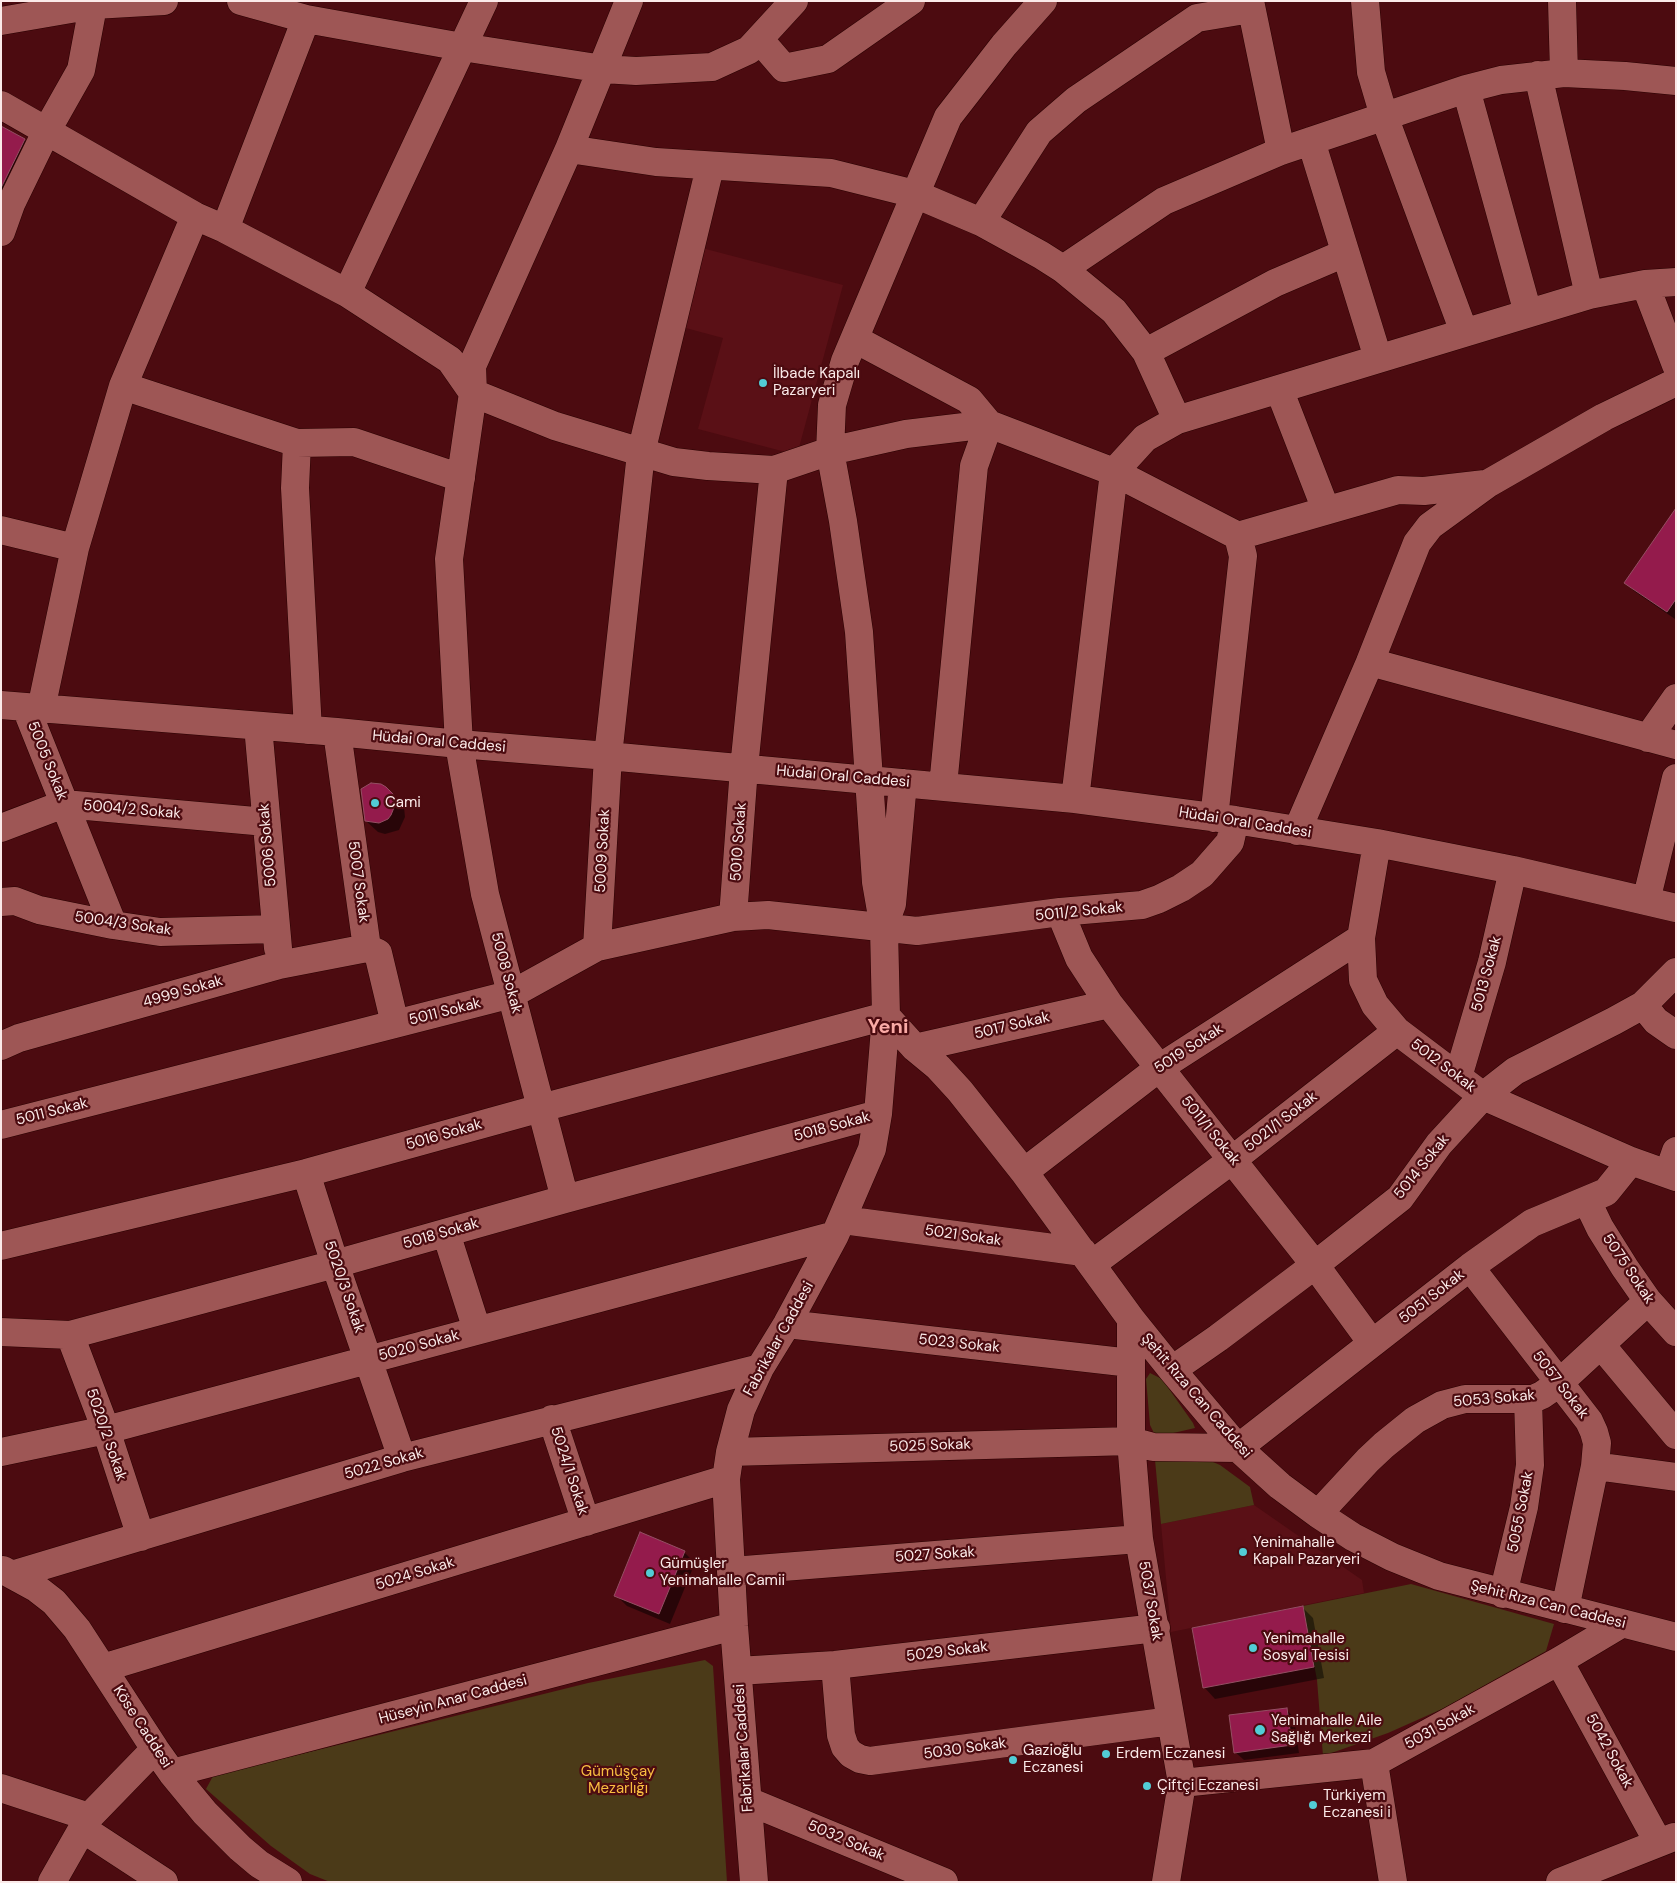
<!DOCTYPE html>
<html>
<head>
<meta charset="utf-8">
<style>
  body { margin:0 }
  #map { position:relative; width:1677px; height:1883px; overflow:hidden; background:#4c0b10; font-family:"DM Sans",sans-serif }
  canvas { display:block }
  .frame { position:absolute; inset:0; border:2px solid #fbeae9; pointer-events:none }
</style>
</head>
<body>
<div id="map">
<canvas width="1677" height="1883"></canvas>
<div class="frame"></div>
</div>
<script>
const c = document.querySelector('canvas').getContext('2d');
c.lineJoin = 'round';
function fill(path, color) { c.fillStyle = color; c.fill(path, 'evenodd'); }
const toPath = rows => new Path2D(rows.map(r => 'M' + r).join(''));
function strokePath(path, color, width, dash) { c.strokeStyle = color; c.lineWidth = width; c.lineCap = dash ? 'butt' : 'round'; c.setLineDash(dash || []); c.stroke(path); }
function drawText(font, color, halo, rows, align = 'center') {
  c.font = font + ' "DM Sans",sans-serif'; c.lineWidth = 4.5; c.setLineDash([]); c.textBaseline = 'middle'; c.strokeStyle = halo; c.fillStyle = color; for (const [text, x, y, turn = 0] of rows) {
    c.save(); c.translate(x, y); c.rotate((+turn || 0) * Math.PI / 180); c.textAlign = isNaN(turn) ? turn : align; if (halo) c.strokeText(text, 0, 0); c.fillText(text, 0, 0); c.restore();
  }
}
fill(toPath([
  [702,248,843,285,797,455,698,429,723,338,682,327],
  [1254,1505,1362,1580,1364,1593,1171,1632,1161,1524]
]), '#5a1016');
fill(toPath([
  [1150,1373,1162,1379,1193,1423,1195,1428,1156,1437,1150,1425,1146,1379],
  [1155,1460,1213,1462,1220,1465,1250,1487,1254,1505,1161,1524],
  [1411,1584,1554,1624,1546,1651,1442,1709,1388,1733,1323,1756,1317,1680,1303,1606],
  [705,1660,713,1666,727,1882,330,1882,310,1874,271,1846,206,1789,213,1776,588,1683]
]), '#4b3a18');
fill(toPath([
  [1,127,25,140,36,151,1,201],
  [1676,510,1676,618,1675,619,1634,591,1626,582],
  [389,791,404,807,405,817,399,830,385,834,378,832,366,821],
  [684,1552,695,1563,670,1624,627,1606,616,1595],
  [1302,1607,1313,1618,1324,1678,1215,1699,1204,1687],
  [1286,1709,1294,1718,1299,1753,1244,1760,1235,1752]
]), '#0007');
const building = toPath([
  [1,126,25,139,1,188,1,126],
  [1676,508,1676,599,1667,612,1624,583,1676,508],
  [371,783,381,784,386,787,393,794,394,800,395,805,391,815,388,819,379,823,365,821,361,789,371,783],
  [640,1532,685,1551,659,1614,614,1596,640,1532],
  [1303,1606,1314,1667,1203,1688,1192,1628,1303,1606],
  [1287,1708,1292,1745,1234,1753,1229,1715,1287,1708]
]);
fill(building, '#941b4c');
strokePath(building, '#944f63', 1);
const minor = toPath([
  [241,1,306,19,462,47,603,69,636,71,712,67,749,50,794,1],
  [1250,1,1281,151],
  [1365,1,1371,72,1384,116,1464,332],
  [1562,1,1564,73],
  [1,21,94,5,164,1],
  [759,39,784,68,828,59,911,1],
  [1538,75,1589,295],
  [1466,89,1528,313],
  [1,105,195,216,225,229,347,293,450,360,473,393,555,426,674,462,708,466,774,470,830,451,906,434,989,424,1114,472,1238,536],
  [1311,141,1378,358],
  [569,149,656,162,831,173,915,194,981,222,1041,255,1063,269,1114,311,1146,352,1177,420],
  [981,222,1039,132,1076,100,1197,18,1251,9],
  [225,229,306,19],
  [1,232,11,204,46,132,81,70,94,1],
  [1063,269,1164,201,1281,151,1466,89,1501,80,1564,73,1625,76,1676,81],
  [1645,284,1676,365],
  [347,293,484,1],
  [855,339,969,400,989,424,974,466,943,786],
  [1146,352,1275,283,1345,253],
  [123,386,297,443,354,442,461,478],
  [1279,389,1326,510],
  [297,443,295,488,308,730],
  [1,530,75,548],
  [1370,662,1676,745],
  [1,705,337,732,459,744,608,756,1075,799,1235,820,1377,843,1513,870,1676,908],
  [26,708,113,925],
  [41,709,75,548,123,386,195,216],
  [258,726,278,948],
  [337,732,367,948,378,953,395,1024],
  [1648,738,1676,698],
  [1075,799,1114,472,1145,438,1177,420,1589,295,1645,284,1676,282],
  [1214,818,1243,556,1238,536,1398,490,1424,491,1485,484],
  [1,828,64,804,266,822],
  [1297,831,1370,662,1417,543,1430,526,1489,483,1604,417,1676,382],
  [1377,843,1361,938,1363,980,1375,1005,1397,1031,1483,1096,1631,1161,1676,1177],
  [1646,901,1676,778],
  [1,902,15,901,39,910,113,925,160,932,276,929],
  [889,912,892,904,903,783],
  [1060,912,1079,958,1109,1004,1315,1265,1372,1343],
  [733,917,744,768,774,470],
  [597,947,608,756,641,453,710,167],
  [1643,1005,1656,1021,1676,1035],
  [1,1046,19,1038,279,965,367,948],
  [915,1048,1109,1004],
  [1458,1077,1492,962,1513,870],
  [1,1125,512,994,597,947,733,917,768,915,917,931,1060,912,1142,905,1159,899,1181,888,1202,874,1230,842,1235,820],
  [1024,1172,1159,1068,1361,938],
  [306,1173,335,1264,402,1458],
  [1668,1174,1676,1151],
  [565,1199,485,894,459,744,449,559,473,393,472,366,569,149,629,1],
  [1587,1201,1600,1228,1625,1268,1648,1301,1676,1332],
  [843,1220,1083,1252],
  [446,1233,477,1330],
  [1,1246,306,1173,541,1108,886,1016,915,1048,938,1067,960,1091,1024,1172,1131,1319,1172,1370,1238,1448,1280,1486,1318,1514,1353,1537,1392,1557,1439,1576,1676,1637],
  [1092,1264,1232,1160,1397,1031],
  [1470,1267,1589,1421,1594,1432,1597,1443,1595,1466,1565,1609],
  [1131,1319,1131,1441,1139,1539,1182,1783,1166,1882],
  [787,1324,1131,1363],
  [1,1332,70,1335,335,1264,565,1199,878,1114],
  [70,1335,106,1430,141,1537],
  [1601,1345,1676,1435],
  [1172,1370,1218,1338,1315,1265,1400,1198,1439,1144,1483,1096,1515,1071,1614,1021,1643,1005,1676,972],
  [552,1419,586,1522],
  [1,1452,106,1430,835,1235],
  [730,1452,1131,1441,1153,1447,1238,1448,1470,1267,1532,1223,1606,1192,1631,1161],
  [1595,1466,1676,1477],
  [1318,1514,1368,1460,1384,1445,1415,1420,1442,1405,1465,1399,1533,1399,1542,1395,1558,1384,1648,1301],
  [3,1570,36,1588,54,1602,77,1629,155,1749,172,1773,205,1813,240,1848,259,1864,288,1882],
  [732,1571,1139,1539],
  [12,1575,402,1458,760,1368],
  [1503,1594,1524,1507,1530,1465,1528,1399],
  [1559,1661,1658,1842],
  [835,1665,841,1735,845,1747,851,1754,860,1759,870,1761,1171,1721],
  [103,1668,726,1479],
  [738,1671,835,1665,1156,1628],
  [1374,1763,1393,1882],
  [172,1773,734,1626],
  [1182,1783,1374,1763,1559,1661,1621,1624],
  [1,1788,89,1817],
  [748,1801,944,1882],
  [83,1829,164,1882],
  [52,1882,89,1817,155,1749],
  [754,1882,734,1626,726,1479,730,1452,741,1410,760,1368,787,1324,835,1235,872,1149,878,1114,886,1016,884,928,876,882,859,632,843,521,830,451,832,405,845,361,948,117,1004,45,1043,1],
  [1560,1882,1674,1837]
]);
strokePath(minor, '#2a0002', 29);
strokePath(minor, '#9e5655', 28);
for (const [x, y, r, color] of [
  [763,383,5,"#52ccd5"],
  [375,803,5,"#52ccd5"],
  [1243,1552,5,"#52ccd5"],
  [650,1573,5,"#52ccd5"],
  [1253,1648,5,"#52ccd5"],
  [1260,1730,6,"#52ccd5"],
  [1106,1754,5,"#52ccd5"],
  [1013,1760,5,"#52ccd5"],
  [1147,1786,5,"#52ccd5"],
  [1313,1805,5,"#52ccd5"]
]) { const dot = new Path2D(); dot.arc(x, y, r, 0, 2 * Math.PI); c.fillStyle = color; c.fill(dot); strokePath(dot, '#4c0b10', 2); }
drawText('15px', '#fbeae9', '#4c0b10', [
  ["İlbade Kapalı",773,374],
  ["Pazaryeri",773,391],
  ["Cami",385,803],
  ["Yenimahalle",1253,1543],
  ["Kapalı Pazaryeri",1253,1560],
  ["Gümüşler",660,1564],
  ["Yenimahalle Camii",660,1581],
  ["Yenimahalle",1263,1639],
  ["Sosyal Tesisi",1263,1656],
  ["Yenimahalle Aile",1271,1721],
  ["Sağlığı Merkezi",1271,1738],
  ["Gazioğlu",1023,1751],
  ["Eczanesi",1023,1768],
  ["Erdem Eczanesi",1116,1754],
  ["Çiftçi Eczanesi",1157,1786],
  ["Türkiyem",1323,1796],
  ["Eczanesi i",1323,1813]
], 'left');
drawText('15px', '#fbeae9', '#4c0b10', [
  ["Hüdai Oral Caddesi",439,742,5],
  ["5005 Sokak",47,761,68],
  ["Hüdai Oral Caddesi",843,777,5],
  ["5004/2 Sokak",132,810,5],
  ["Hüdai Oral Caddesi",1245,823,9],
  ["5010 Sokak",739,842,-86],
  ["5006 Sokak",268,845,-95],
  ["5009 Sokak",603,851,-87],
  ["5007 Sokak",358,882,82],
  ["5011/2 Sokak",1079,912,-6],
  ["5004/3 Sokak",123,924,8],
  ["5008 Sokak",506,973,75],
  ["5013 Sokak",1487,974,-75],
  ["4999 Sokak",183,992,-16],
  ["5011 Sokak",445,1012,-14],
  ["5017 Sokak",1012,1026,-13],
  ["5019 Sokak",1189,1049,-33],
  ["5012 Sokak",1443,1066,37],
  ["5011 Sokak",52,1112,-14],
  ["5021/1 Sokak",1281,1122,-38],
  ["5018 Sokak",832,1127,-15],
  ["5011/1 Sokak",1210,1131,51],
  ["5016 Sokak",444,1135,-16],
  ["5014 Sokak",1422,1167,-51],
  ["5018 Sokak",441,1234,-16],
  ["5021 Sokak",963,1236,8],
  ["5075 Sokak",1628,1269,56],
  ["5020/3 Sokak",344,1287,71],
  ["5051 Sokak",1432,1297,-38],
  ["Fabrikalar Caddesi",779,1339,-61],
  ["5023 Sokak",959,1344,6],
  ["5020 Sokak",419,1346,-15],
  ["5057 Sokak",1560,1385,52],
  ["Şehit Rıza Can Caddesi",1196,1396,49],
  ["5053 Sokak",1494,1399,-5],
  ["5020/2 Sokak",106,1435,71],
  ["5025 Sokak",930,1446,-2],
  ["5022 Sokak",384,1464,-16],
  ["5024/1 Sokak",569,1471,72],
  ["5055 Sokak",1521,1512,-79],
  ["5027 Sokak",935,1555,-4],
  ["5024 Sokak",415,1574,-17],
  ["5037 Sokak",1150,1601,80],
  ["Şehit Rıza Can Caddesi",1548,1605,14],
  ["5029 Sokak",947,1652,-7],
  ["Hüseyin Anar Caddesi",453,1700,-15],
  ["Köse Caddesi",142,1727,57],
  ["5031 Sokak",1440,1727,-29],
  ["Fabrikalar Caddesi",744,1748,-94],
  ["5030 Sokak",965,1749,-8],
  ["5042 Sokak",1609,1751,61],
  ["5032 Sokak",846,1841,23]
]);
drawText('15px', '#f9be41', '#4c0b10', [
  ["Gümüşçay",618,1772],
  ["Mezarlığı",618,1789]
]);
drawText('bold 20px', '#faaaa6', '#4c0b10', [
  ["Yeni",888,1028]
]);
</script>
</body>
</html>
